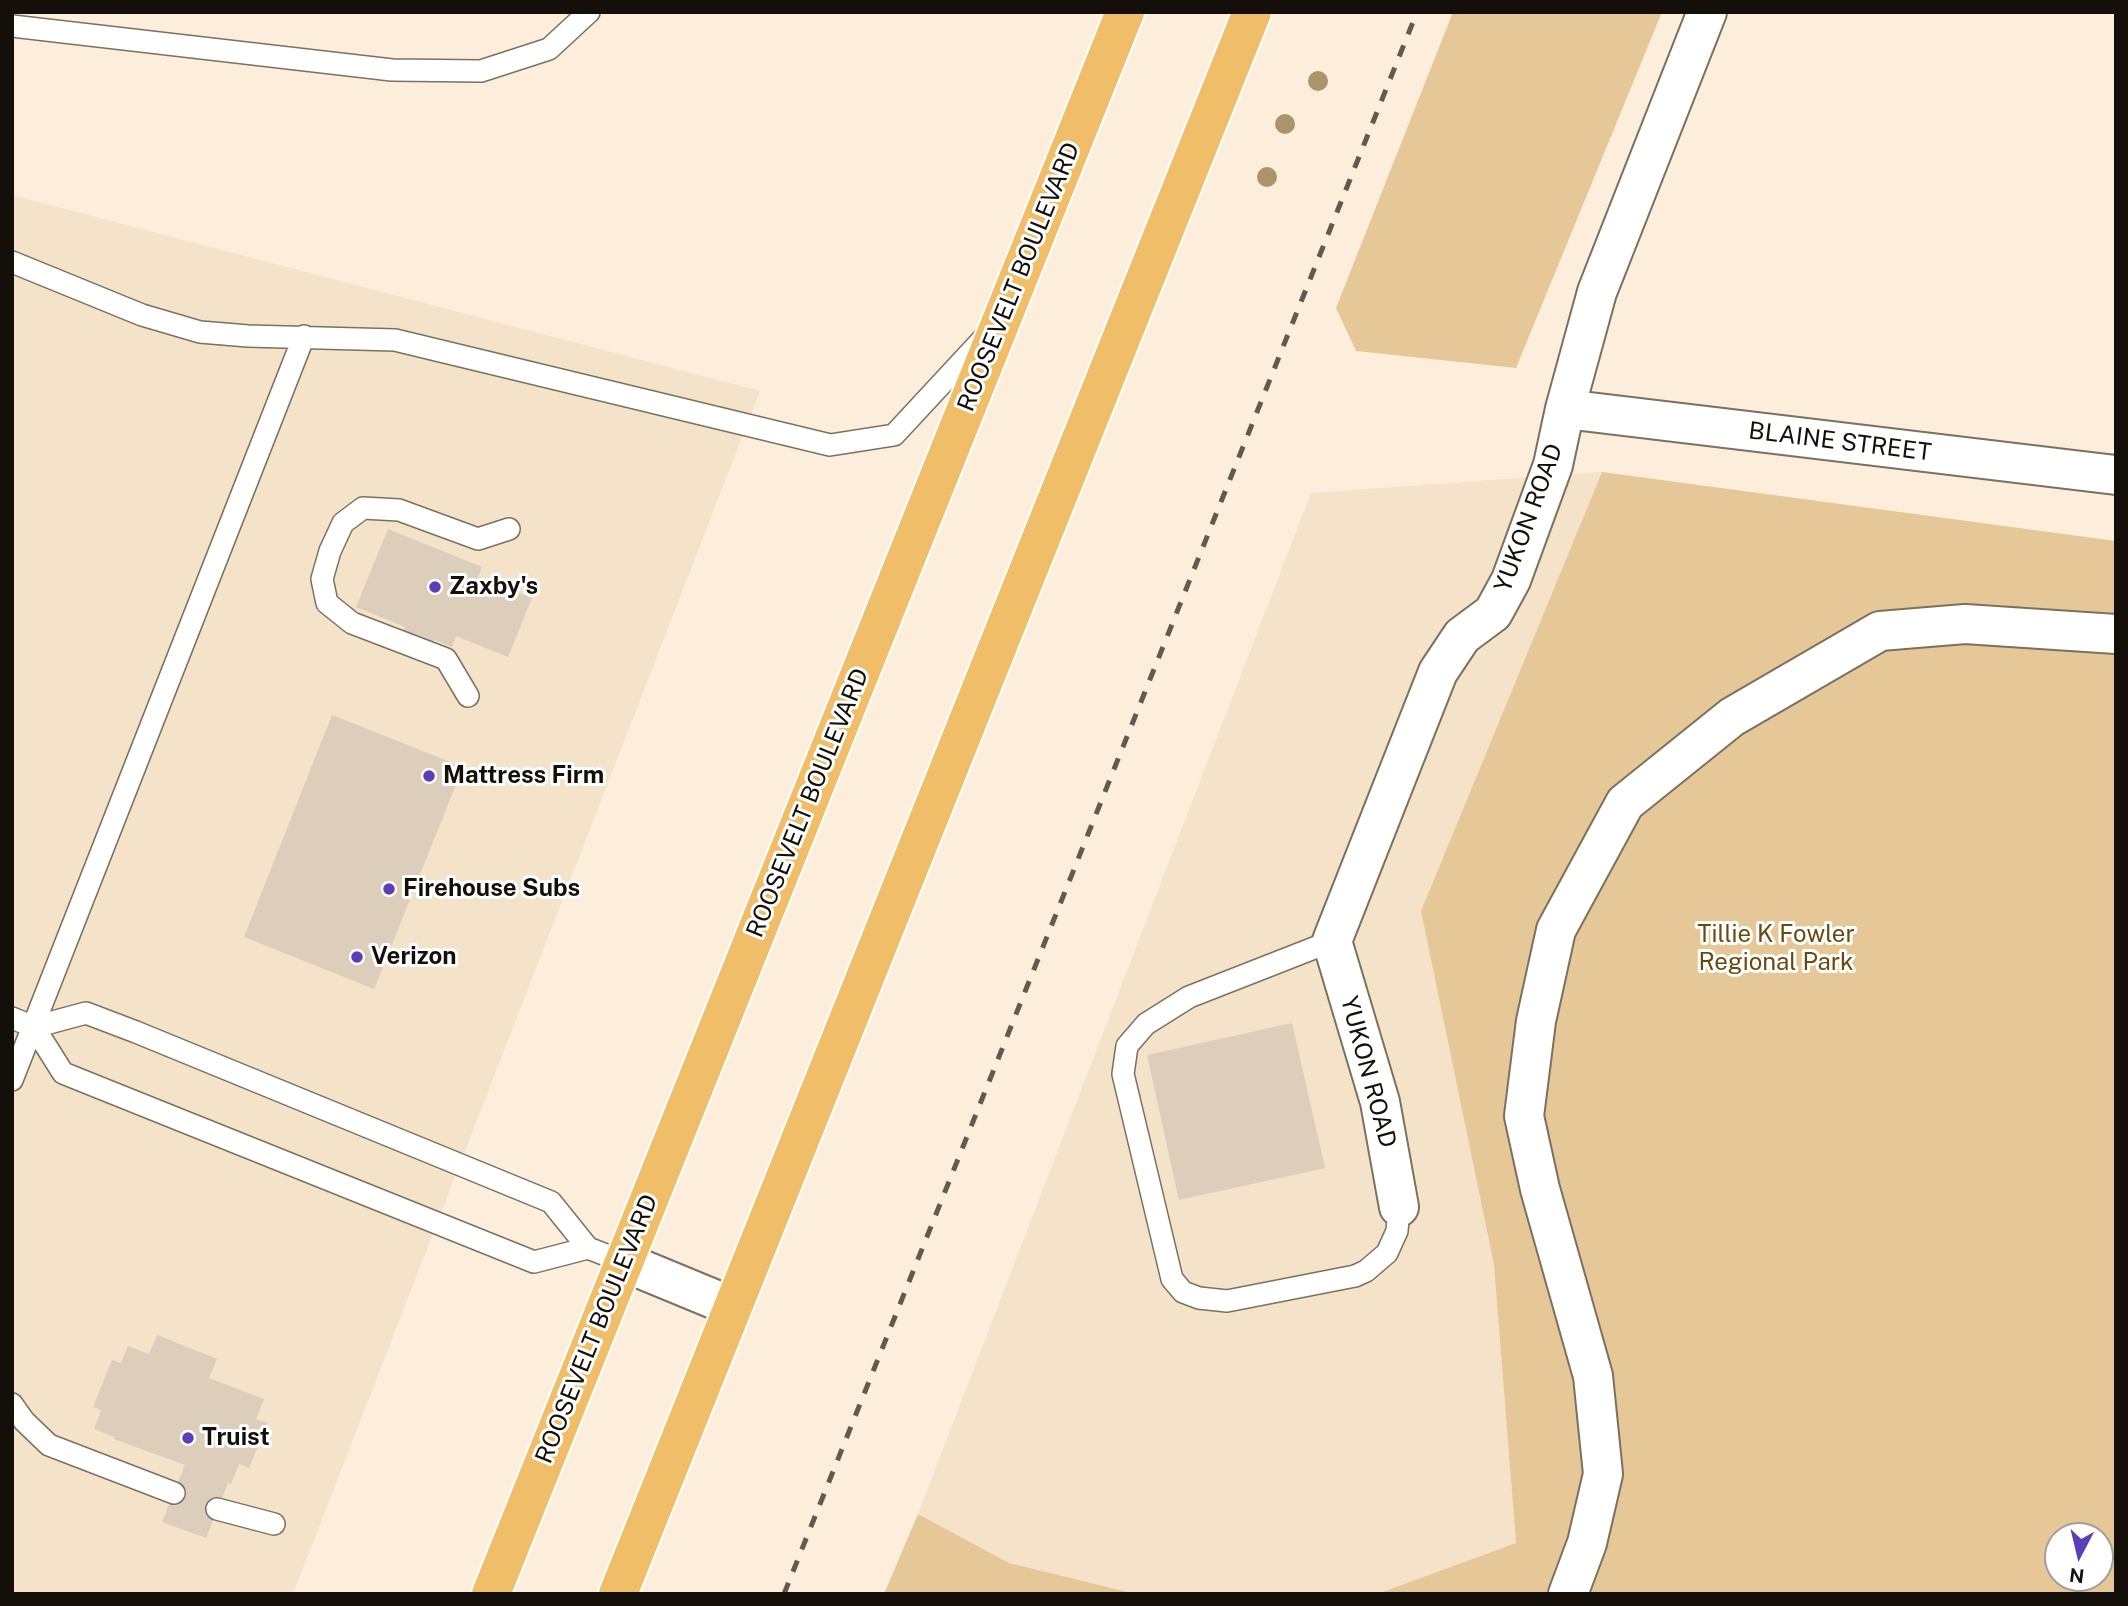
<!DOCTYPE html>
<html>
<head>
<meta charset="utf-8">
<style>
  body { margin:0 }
  #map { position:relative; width:2128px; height:1606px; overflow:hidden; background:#fceeda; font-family:"Public Sans",sans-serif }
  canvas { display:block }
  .frame { position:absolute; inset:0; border:14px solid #141009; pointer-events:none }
  .north { position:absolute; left:2044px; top:1522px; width:70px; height:70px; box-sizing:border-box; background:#fff; border:2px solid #a19f9d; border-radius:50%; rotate:187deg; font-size:19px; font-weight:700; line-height:28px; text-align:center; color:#141009 }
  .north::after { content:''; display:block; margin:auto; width:24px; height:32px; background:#5a3fb7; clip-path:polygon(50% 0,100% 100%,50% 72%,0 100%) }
</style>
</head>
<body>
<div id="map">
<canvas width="2128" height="1606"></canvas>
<div class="frame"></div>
<div class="north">N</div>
</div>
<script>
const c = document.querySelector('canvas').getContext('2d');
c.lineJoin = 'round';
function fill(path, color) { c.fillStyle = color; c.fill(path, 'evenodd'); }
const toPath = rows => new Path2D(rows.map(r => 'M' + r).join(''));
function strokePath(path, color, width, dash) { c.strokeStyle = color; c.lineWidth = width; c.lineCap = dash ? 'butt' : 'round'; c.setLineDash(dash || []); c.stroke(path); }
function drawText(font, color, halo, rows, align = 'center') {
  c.font = font + ' "Public Sans",sans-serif'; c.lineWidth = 6; c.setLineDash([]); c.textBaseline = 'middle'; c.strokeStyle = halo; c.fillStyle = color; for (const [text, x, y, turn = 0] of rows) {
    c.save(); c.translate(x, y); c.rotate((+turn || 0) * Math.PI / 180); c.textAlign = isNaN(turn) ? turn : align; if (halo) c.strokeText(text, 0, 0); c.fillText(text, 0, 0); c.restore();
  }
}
fill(toPath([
  [12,195,760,391,293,1594,12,1594],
  [1602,472,1421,911,1494,1265,1516,1543,1377,1594,1136,1594,1009,1563,918,1514,1311,493]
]), '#f4e3c8');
fill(toPath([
  [1453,12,1662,12,1516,368,1356,351,1336,308],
  [1602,472,2116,541,2116,1594,1377,1594,1516,1543,1494,1265,1421,911],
  [2058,1536,2100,1536,2100,1578,2058,1578],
  [918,1514,1009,1563,1136,1594,884,1594]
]), '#e5c798');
fill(toPath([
  [388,529,482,567,478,577,532,598,508,657,456,636,452,647,434,640,431,645,403,633,405,627,356,607],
  [332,715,463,767,374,989,244,937],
  [1292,1023,1325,1168,1179,1200,1147,1055],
  [157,1335,217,1359,209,1378,264,1399,256,1419,267,1423,249,1468,239,1464,231,1484,228,1483,206,1538,162,1522,185,1465,114,1439,115,1437,94,1429,101,1410,93,1407,112,1360,121,1363,128,1346,149,1354]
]), '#dccebb');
const service = toPath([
  [12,26,392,70,481,71,549,49,589,12],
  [12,262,142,315,200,332,248,336,395,340,830,445,894,435,984,338],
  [468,696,446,659,352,623,327,603,322,579,330,551,343,523,363,508,399,510,478,539,509,529],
  [1332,941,1189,997,1146,1024,1127,1046,1123,1074,1172,1279,1183,1292,1199,1298,1227,1301,1355,1276,1366,1271,1387,1253,1397,1231,1399,1207],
  [12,1018,34,1027,63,1073,534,1262,588,1248],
  [34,1027,86,1013,136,1032,551,1202,588,1248,624,1262],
  [12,1080,304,336],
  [12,1404,24,1421,49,1445,174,1493],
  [217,1509,274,1524]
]);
const minor = toPath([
  [1565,409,2116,475],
  [1399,1207,1380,1102,1332,941,1438,672,1462,636,1493,613,1511,580,1553,465,1565,409,1597,292,1707,12],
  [624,1262,733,1307],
  [1568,1594,1587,1543,1603,1474,1593,1376,1540,1189,1524,1116,1536,1021,1556,930,1625,803,1732,717,1880,631,1965,624,2116,634]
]);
const trunk = toPath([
  [491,1594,1125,12],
  [618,1594,1252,12]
]);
strokePath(service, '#7c705e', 24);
strokePath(minor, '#7c705e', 42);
strokePath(trunk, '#fff', 42);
strokePath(service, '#fff', 21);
strokePath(minor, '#fff', 38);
strokePath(trunk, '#f0be68', 38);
strokePath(toPath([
  [784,1594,1417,12]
]), '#625a4f', 5, [12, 12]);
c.fillStyle = '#ab946a';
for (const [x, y] of [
  [1318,81],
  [1285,124],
  [1267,177]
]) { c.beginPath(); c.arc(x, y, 10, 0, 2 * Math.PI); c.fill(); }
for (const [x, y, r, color] of [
  [435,587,7,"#5a3fb7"],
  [429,776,7,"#5a3fb7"],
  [389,889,7,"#5a3fb7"],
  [357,957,7,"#5a3fb7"],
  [188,1438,7,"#5a3fb7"]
]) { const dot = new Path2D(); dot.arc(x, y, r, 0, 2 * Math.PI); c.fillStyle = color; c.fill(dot); strokePath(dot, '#fff', 2.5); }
drawText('24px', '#141009', '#fff', [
  ["ROOSEVELT BOULEVARD",1019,277,-68],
  ["BLAINE STREET",1840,442,7],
  ["YUKON ROAD",1529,518,-70],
  ["ROOSEVELT BOULEVARD",808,803,-68],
  ["YUKON ROAD",1368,1072,75],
  ["ROOSEVELT BOULEVARD",597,1329,-68]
]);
drawText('bold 24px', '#141009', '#fff', [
  ["Zaxby's",449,587],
  ["Mattress Firm",443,776],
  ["Firehouse Subs",403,889],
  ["Verizon",371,957],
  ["Truist",202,1438]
], 'left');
drawText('24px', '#694a0e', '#fff', [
  ["Tillie K Fowler",1776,935],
  ["Regional Park",1776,963]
]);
</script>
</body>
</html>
